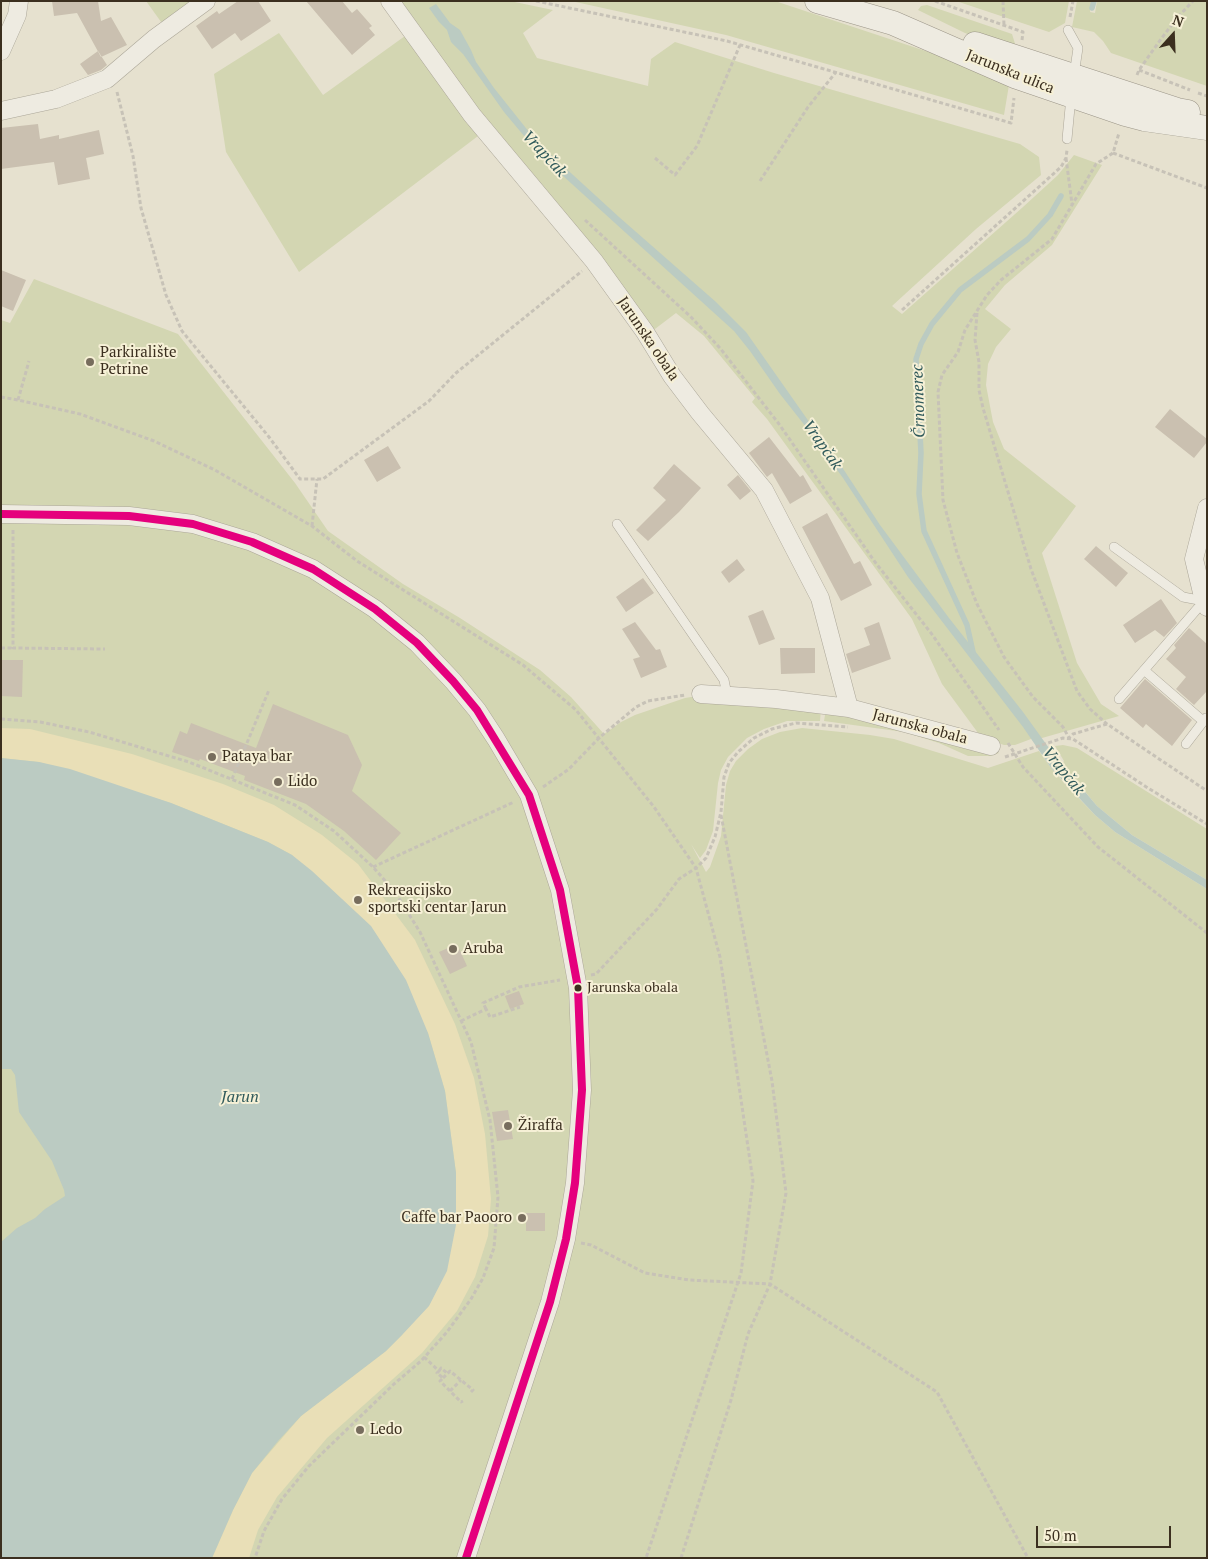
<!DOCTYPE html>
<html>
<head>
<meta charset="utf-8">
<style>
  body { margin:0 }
  #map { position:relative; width:1208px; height:1559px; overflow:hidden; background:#e6e1cf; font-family:"PT Serif",serif }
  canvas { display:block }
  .frame { position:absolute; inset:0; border:2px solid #3b2f1f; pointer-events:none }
  .north { position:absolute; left:1148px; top:10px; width:50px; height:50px; -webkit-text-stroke:4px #f6f0d6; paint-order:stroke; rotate:20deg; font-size:14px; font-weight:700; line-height:20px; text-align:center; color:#3b2f1f }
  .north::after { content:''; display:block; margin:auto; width:18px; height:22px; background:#3b2f1f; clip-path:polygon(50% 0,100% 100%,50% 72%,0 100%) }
  .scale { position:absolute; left:1036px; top:1526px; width:135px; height:22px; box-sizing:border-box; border:2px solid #3b2f1f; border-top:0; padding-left:6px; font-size:15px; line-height:18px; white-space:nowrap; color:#3b2f1f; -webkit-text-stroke:4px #f6f0d6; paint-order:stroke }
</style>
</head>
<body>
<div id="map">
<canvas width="1208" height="1559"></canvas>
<div class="frame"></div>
<div class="north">N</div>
<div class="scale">50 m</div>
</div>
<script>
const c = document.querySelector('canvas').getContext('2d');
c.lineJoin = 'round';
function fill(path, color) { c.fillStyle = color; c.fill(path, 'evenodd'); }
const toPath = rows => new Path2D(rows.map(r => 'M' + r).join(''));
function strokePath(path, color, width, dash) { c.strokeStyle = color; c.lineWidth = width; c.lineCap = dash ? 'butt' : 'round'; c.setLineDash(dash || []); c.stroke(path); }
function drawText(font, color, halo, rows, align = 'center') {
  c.font = font + ' "PT Serif",serif'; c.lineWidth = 4; c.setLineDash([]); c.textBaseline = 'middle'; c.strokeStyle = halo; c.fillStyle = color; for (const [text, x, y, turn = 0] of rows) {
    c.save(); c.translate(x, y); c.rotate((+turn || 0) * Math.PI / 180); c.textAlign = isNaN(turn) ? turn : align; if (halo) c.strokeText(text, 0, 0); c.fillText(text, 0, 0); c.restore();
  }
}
fill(toPath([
  [146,1,200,1,164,26],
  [393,1,510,1,553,10,523,33,537,58,648,86,651,59,675,42,774,73,1020,144,1039,157,1041,175,976,229,892,306,902,314,1023,207,1058,175,1074,155,1102,165,1052,245,1005,285,985,309,1011,329,996,347,988,364,986,385,993,422,1004,449,1076,506,1042,553,1077,663,1101,704,1119,716,1042,738,1031,739,1015,745,1004,745,981,737,942,684,912,619,767,419,752,402,755,398,704,336,676,313,651,332],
  [571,1,775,1,1010,79,1004,115,726,35],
  [956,1,1069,1,1065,23,1049,32],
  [1077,1,1092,1,1090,12,1095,13,1097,1,1207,1,1207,86,1111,53,1103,41,1094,32,1072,27],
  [927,5,1012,34,1016,47,992,43,965,33,918,10,921,6],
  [279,33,323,95,405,36,478,136,299,272,226,152,214,74],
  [34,279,178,334,295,483,328,531,403,584,460,618,540,670,571,697,604,734,621,722,635,715,685,698,697,696,821,708,820,721,787,721,764,729,747,738,728,757,721,770,718,783,713,831,706,850,700,858,691,844,706,872,710,867,721,836,726,785,730,771,736,761,748,749,762,739,780,732,802,728,870,735,894,739,988,768,1039,751,1051,768,1069,788,1095,815,1115,832,1207,889,1207,1558,1,1558,1,320,10,323],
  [826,709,992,749,999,753,990,756,968,756,939,743,904,732,824,721],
  [1063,745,1077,748,1207,829,1207,880,1132,835,1097,806,1062,764,1064,761,1055,746]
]), '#d3d6b2');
fill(toPath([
  [1,728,30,729,132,754,223,784,274,805,322,835,358,864,415,940,455,1024,474,1078,485,1134,491,1199,488,1236,475,1277,457,1311,422,1353,327,1438,277,1497,258,1530,249,1558,212,1558,233,1510,252,1473,301,1416,386,1351,402,1335,456,1173,445,1091,428,1033,292,855,268,842,171,803,39,762,1,758]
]), '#e9dfb7');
fill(toPath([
  [436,4,450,23,460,30,471,50,476,62,494,88,537,142,619,217,716,302,746,332,819,436,838,461,880,525,949,618,1023,712,1054,755,1097,806,1132,835,1207,880,1207,889,1115,832,1095,815,1051,768,1023,727,908,577,843,478,806,427,780,394,750,351,734,331,540,155,504,112,463,54,451,42,447,30,439,22,429,8],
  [1,758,39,762,70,769,171,803,268,842,292,855,312,871,371,926,406,980,428,1033,445,1091,456,1173,456,1225,447,1271,429,1306,402,1335,386,1351,301,1416,278,1441,252,1473,233,1510,212,1558,1,1558,1,1242,17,1228,35,1218,45,1209,65,1196,64,1190,52,1161,19,1112,15,1075,11,1069,1,1069]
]), '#bbcbc2');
strokePath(toPath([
  [1092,8,1094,1],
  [973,652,967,625,924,531,919,494,921,453,916,359,921,344,932,324,960,290,1028,239,1050,215,1061,196]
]), '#bbcbc2', 5.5);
fill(toPath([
  [52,1,98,1,101,21,111,17,127,45,101,57,77,13,54,16],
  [238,1,258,1,271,21,241,41,235,33,212,49,196,26,217,11,219,14],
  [306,1,342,1,352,13,357,9,372,26,369,28,375,35,352,55],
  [98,51,107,65,101,70,88,75,80,64],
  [38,124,40,139,59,135,59,139,99,130,104,154,86,158,90,179,58,185,54,162,1,169,1,128],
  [1,270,26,280,13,311,1,306],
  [1170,409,1207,439,1207,442,1194,458,1155,427],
  [769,437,800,477,803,475,812,491,790,504,772,473,767,477,749,453],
  [388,446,401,468,377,482,364,460],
  [674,464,701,488,679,512,648,541,636,530,666,500,653,488],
  [738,475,751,491,740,500,727,485],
  [827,513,854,564,860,561,872,585,841,601,802,527],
  [1096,546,1128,573,1116,587,1084,559],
  [737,559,745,570,729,583,721,572],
  [643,578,654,593,626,612,616,597],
  [1161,599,1177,623,1164,637,1155,630,1135,643,1123,625],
  [763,610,775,639,759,645,748,616],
  [635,622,656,650,660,649,667,667,641,678,633,659,640,657,622,629],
  [879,622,891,659,852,673,846,654,870,645,864,628],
  [1189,628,1207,644,1207,691,1194,705,1176,689,1186,677,1166,659,1176,648,1174,645],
  [780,648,815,648,815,673,781,674],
  [1,660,23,660,22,697,1,696],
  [1145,679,1192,720,1172,746,1146,724,1143,728,1120,708],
  [273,704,348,735,362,765,352,791,401,833,376,860,344,831,306,804,244,780,245,776,200,759,199,761,172,752,180,731,187,734,191,723,256,748],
  [457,944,467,966,450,974,439,952],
  [519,991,524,1004,510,1009,505,996],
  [508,1110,513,1139,497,1141,492,1112],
  [526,1213,545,1213,545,1231,526,1231]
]), '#cac0b0');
const lane = toPath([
  [1068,30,1078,48,1074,75],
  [1067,139,1071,97],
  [617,524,724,680,727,695],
  [1114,547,1183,597,1204,601,1119,699],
  [1144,670,1203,721],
  [1186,744,1206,718]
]);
const street = toPath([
  [390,1,472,115,594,261,645,332,672,376,700,413,764,490,820,598,849,708],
  [1,51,17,15,19,1],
  [1,111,56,99,107,79,154,39,206,1],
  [1207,508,1194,559,1204,601,1207,607],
  [1,514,129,516,193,524,252,542,313,569,375,609,417,643,453,681,477,710,496,739,529,795,560,890,578,988,582,1090,575,1183,566,1239,550,1302,466,1558],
  [701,694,776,699,849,708,991,746]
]);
const secondary = toPath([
  [817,1,893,23,1017,77,1125,114,1144,119,1207,128],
  [975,44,1177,110,1188,112]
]);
strokePath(lane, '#aba698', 10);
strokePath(street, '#aba698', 19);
strokePath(secondary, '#9b9588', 25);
strokePath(toPath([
  [536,1,727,41,1011,123,1014,98],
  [935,1,1023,32,1022,40],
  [1003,1,1004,25],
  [1070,17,1073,1],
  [1139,70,1190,90],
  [1137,75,1139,70,1161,39,1178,17,1193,1],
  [117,92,133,156,141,208,166,295,182,331,269,437,300,479,323,479,429,401,456,373,582,271],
  [1198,93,1207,96],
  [1113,153,1207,188],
  [655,158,675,175,697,146,740,45],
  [1066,158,1072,204],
  [760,181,808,107,836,72],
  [585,220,691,317,720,348,779,424,875,562,931,633,999,730],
  [902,310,1061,167,1066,158,1067,150],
  [977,313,975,340,979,362,979,390,983,408,1031,569,1077,691,1090,709,1107,724,1207,791],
  [1,397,18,400,80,414,154,441,215,470,312,526,357,561,523,665,576,710,654,807,696,868,720,957,753,1181,741,1273,646,1558],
  [18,400,29,361],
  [312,526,317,479],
  [13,530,13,648,105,649],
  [1,648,13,648],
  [1,719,40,722,89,732,189,762,295,805,334,831,373,867,395,892,420,932,471,1042,490,1120,498,1197,494,1248,483,1278,471,1299,447,1332,421,1361,394,1384,309,1466,282,1499,264,1531,255,1558],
  [1107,724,1073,734,1069,738,1063,727,1033,697,1004,657,977,604,957,553,943,500,938,392,942,375,958,352,965,330,987,295,1001,280,1052,239,1096,164,1113,153,1119,133],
  [1008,743,1023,767,1098,847,1207,933],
  [1005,757,1063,738,1073,739,1148,788,1207,824],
  [232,779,269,690],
  [543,787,569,769,599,738,636,707,648,701,685,695],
  [373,867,514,802],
  [591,975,596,974,657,909,679,879,696,868,706,858,715,837,721,812,724,777,729,763,738,752,754,738,772,729,796,723,848,727],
  [486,1009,483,1003,519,987,560,980],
  [461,1021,486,1009,490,1017,520,1007],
  [581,1243,591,1245,645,1273,689,1280,770,1284,937,1392,1028,1558],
  [424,1357,439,1371,437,1373,443,1378,440,1381,461,1402,463,1401],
  [439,1371,441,1368,447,1373],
  [443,1378,450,1371,473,1390,471,1392],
  [450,1391,461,1380],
  [681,1558,731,1400,748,1334,770,1284,786,1193,772,1081,721,815]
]), '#c7c2b7', 3, [4, 2.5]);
strokePath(lane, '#eeebe1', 9);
strokePath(street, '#eeebe1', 18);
strokePath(secondary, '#eeebe1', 24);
strokePath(toPath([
  [1,514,129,516,193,524,252,542,313,569,375,609,417,643,453,681,477,710,529,795,560,890,578,988,582,1090,575,1183,566,1239,550,1302,466,1558]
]), '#e5007d', 8);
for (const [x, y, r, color] of [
  [90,362,5,"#776d5d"],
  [212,757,5,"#776d5d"],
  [278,782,5,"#776d5d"],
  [358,900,5,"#776d5d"],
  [453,949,5,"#776d5d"],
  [578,988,4.5,"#3b2f1f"],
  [508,1126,5,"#776d5d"],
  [522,1218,5,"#776d5d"],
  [360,1430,5,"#776d5d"]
]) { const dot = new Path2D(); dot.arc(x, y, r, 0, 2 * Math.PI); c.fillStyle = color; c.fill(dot); strokePath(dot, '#f6f0d6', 2); }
drawText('14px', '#3b2f1f', '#f6f0d6', [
  ["Jarunska obala",587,988]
], 'left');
drawText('15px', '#3b2f1f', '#f6f0d6', [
  ["Jarunska ulica",1010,72,22],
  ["Jarunska obala",648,339,56],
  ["Jarunska obala",920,727,15]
]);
drawText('15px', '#3b2f1f', '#f6f0d6', [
  ["Parkiralište",100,353],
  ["Petrine",100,370],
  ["Pataya bar",222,757],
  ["Lido",288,782],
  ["Rekreacijsko",368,891],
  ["sportski centar Jarun",368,908],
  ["Aruba",463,949],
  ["Žiraffa",518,1126],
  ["Caffe bar Paooro",512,1218,"right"],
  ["Ledo",370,1430]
], 'left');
drawText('italic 16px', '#2f595a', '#f6f0d6', [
  ["Vrapčak",544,154,47],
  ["Črnomerec",919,401,-92],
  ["Vrapčak",822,445,55],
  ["Vrapčak",1063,771,51],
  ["Jarun",240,1097]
]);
</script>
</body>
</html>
